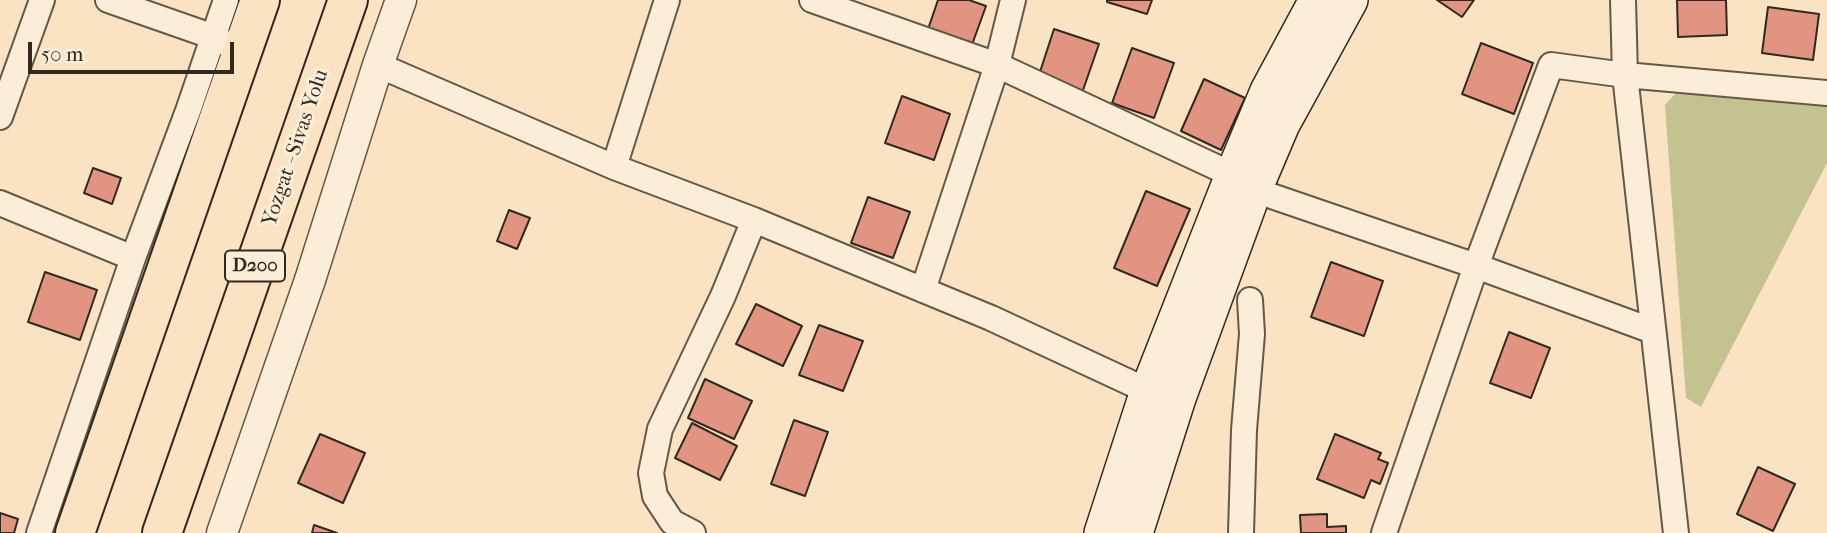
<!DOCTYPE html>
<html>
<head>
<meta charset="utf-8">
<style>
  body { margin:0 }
  #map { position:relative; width:1827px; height:533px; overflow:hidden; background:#fae3c3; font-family:"IM FELL French Canon",serif }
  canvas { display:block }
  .scale { position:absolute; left:28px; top:42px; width:206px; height:32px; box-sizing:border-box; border:4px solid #32291e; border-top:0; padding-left:9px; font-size:21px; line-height:24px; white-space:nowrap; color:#32291e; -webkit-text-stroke:5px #fcedd8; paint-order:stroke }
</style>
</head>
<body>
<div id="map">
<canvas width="1827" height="533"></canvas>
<div class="scale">50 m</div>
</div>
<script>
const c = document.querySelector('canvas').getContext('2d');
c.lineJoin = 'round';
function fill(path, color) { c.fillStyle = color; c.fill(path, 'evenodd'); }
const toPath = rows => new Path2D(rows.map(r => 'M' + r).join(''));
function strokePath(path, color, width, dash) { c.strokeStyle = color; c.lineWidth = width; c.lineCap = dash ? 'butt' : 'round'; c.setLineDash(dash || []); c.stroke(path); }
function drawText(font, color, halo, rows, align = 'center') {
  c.font = font + ' "IM FELL French Canon",serif'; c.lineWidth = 6; c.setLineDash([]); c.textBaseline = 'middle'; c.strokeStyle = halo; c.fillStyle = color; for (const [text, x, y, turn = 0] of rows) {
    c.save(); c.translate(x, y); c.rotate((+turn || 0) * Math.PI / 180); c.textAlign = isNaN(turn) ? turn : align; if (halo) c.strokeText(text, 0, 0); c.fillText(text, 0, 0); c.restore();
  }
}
fill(toPath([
  [1676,93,1827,106,1827,163,1701,407,1686,398,1665,105]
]), '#c4c290');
const building = toPath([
  [938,0,969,0,986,6,969,53,925,38,938,0],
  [1107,0,1152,0,1147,14,1107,2,1107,0],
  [1437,0,1474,0,1462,17,1437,0],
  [1677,0,1726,0,1727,35,1678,37,1677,0],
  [1768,7,1819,14,1813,60,1762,53,1768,7],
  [1054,29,1099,44,1082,93,1038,78,1054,29],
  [1481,43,1533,63,1514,114,1462,94,1481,43],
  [1132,48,1174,63,1154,118,1112,103,1132,48],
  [1204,79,1245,98,1221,150,1181,131,1204,79],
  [902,96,950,114,934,160,885,143,902,96],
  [93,168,121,178,112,204,84,193,93,168],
  [1146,191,1190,209,1157,286,1114,268,1146,191],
  [868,197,910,212,893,258,851,243,868,197],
  [509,210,530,218,517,249,497,241,509,210],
  [1331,262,1383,281,1364,336,1311,317,1331,262],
  [45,272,97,290,80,340,28,322,45,272],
  [756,304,802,326,783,366,736,344,756,304],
  [819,325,863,341,843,391,799,375,819,325],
  [1509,332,1550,348,1531,398,1490,383,1509,332],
  [705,379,752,401,734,439,688,418,705,379],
  [794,420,828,432,805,496,771,484,794,420],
  [692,423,737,446,720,480,675,458,692,423],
  [320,434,365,453,343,503,298,483,320,434],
  [1335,434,1381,453,1378,459,1388,463,1380,484,1371,480,1364,498,1317,479,1335,434],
  [1758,467,1795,484,1773,531,1737,514,1758,467],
  [0,513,18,519,14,533,0,533,0,513],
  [1327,514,1327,527,1346,526,1346,533,1301,533,1300,515,1327,514],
  [314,525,337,533,312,533,314,525]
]);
fill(building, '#e19481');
strokePath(building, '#32291e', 2);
const minor = toPath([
  [108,0,214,37,229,45],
  [812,0,997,65,1233,175,1254,190,1476,266,1653,331],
  [1623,0,1625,75,1676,533],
  [378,65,614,167,754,220,991,318,1148,391,1164,394],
  [0,117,42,0],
  [614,167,667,0],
  [0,203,133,258],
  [923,290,997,65,1013,0],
  [39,533,133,258,188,111,226,0],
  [693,533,672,522,655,496,651,473,660,429,723,296,754,220],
  [1241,533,1244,430,1252,334,1250,300],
  [1384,533,1476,266,1551,65,1625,75,1827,93]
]);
const tertiary = toPath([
  [222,533,310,280,378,65,401,0]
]);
const secondary = toPath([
  [1102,533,1148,391,1233,175,1268,91,1317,0],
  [1135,533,1178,398,1254,190,1282,124,1350,0]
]);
const trunk = toPath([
  [75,533,260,0],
  [162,533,348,0]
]);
strokePath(minor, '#645847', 28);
strokePath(tertiary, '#645847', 33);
strokePath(secondary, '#32291e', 38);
strokePath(trunk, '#32291e', 42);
strokePath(minor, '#fcedd8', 24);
strokePath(tertiary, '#fcedd8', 30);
strokePath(secondary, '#fcedd8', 35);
strokePath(trunk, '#fae3c3', 38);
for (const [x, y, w] of [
  [255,266,60]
]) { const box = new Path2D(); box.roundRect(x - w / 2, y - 15.5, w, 31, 5); c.fillStyle = '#fcedd8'; c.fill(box); strokePath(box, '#32291e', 2); }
drawText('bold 19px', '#32291e', null, [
  ["D200",255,266]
]);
drawText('21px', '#32291e', '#fcedd8', [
  ["Yozgat - Sivas Yolu",296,148,-71]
]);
</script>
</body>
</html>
